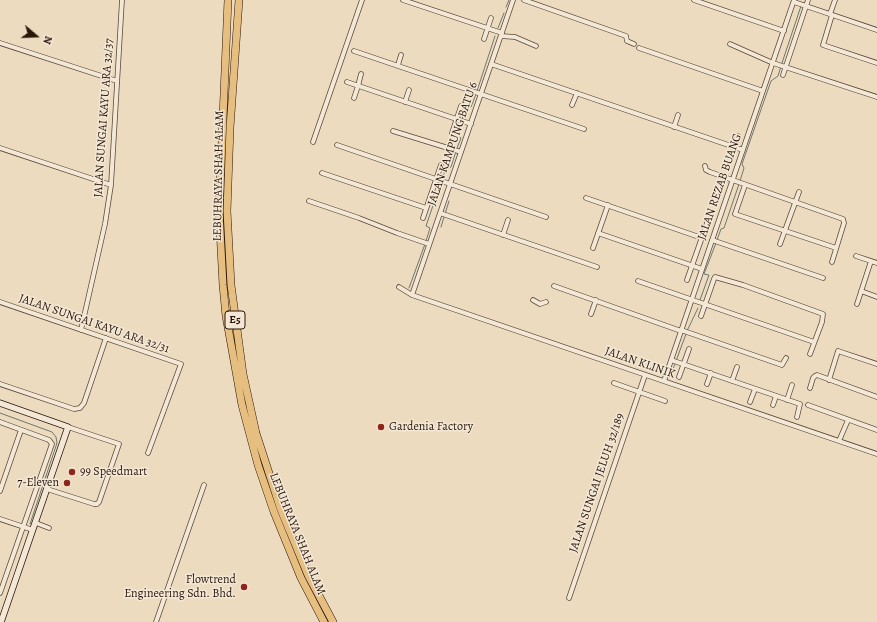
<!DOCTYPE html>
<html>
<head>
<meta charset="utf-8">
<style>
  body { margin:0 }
  #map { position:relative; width:877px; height:622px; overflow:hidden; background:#ecdbbf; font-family:Alegreya,serif }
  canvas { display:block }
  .north { position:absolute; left:16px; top:16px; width:40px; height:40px; -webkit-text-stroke:3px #f3e8d5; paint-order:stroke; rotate:109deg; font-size:11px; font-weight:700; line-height:16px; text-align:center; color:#2a150b }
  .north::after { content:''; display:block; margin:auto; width:14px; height:18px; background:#2a150b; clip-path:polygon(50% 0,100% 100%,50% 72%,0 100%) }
</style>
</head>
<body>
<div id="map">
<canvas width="877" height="622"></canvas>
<div class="north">N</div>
</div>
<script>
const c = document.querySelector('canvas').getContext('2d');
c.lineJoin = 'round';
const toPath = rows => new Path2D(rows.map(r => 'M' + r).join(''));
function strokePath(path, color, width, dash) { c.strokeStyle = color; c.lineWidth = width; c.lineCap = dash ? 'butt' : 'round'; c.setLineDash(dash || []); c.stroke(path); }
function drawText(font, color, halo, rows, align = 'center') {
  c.font = font + ' Alegreya,serif'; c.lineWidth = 3; c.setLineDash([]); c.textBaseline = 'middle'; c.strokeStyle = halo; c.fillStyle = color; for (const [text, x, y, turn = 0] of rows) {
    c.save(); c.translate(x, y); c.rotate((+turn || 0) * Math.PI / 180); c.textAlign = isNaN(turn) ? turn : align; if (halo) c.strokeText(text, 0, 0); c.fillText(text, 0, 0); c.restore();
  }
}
strokePath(toPath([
  [506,7,509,0],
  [498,28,504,13],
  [782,63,801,6],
  [477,91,495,36],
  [462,119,466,108,471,107,476,94],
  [457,148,461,138,457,134,461,122],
  [443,176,446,169,451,167,456,151],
  [740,181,744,168,742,164,771,81,778,76,781,66],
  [445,214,449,201],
  [441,227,444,217],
  [717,240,721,229,724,228,739,184],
  [426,241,430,228,426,226,440,185],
  [409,288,425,244],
  [700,300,709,275,704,274,716,243],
  [687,331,698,308],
  [676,361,686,334],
  [670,376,675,364],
  [0,413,52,432,56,437,57,443,30,524]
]), '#6d7971', 1);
const street = toPath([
  [403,0,502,33],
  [524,0,626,36,627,41,634,44],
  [694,0,784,31],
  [794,2,877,30],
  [830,14,835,0],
  [832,15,823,45,877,63],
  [501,36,515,37,536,46],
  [484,39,491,18],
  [0,43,117,81],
  [730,44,773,63,877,97],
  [639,48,763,91],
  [354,51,584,129],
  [491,64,743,150],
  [398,65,401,55],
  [783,75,808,0],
  [347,82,471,124],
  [358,86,361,74],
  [354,98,358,86],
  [405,102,409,90],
  [572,105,577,93],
  [674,127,678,115],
  [393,131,461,152],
  [452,133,461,106],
  [313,142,362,0],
  [337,145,546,217],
  [734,147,738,136],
  [0,148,111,185],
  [705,166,706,170,710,172,843,219,844,223,832,262],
  [322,173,426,208],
  [745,185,735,214,836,248],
  [586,198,702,238],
  [309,201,359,218,397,233,429,244],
  [440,213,597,267],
  [423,218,441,165],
  [598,233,702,269],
  [503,235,508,220],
  [712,240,823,278],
  [780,244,799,192],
  [593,248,608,205],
  [856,256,877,263],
  [687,280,707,223],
  [638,281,814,342],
  [554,286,681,331],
  [399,287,412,295,877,454],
  [861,291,877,297],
  [412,295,513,0],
  [533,300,540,304,546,302],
  [0,302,181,364,148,453],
  [857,304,871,261],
  [591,314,596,300],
  [701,316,714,279,715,277,743,285,823,314,822,322,810,354],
  [81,330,105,224,111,185,122,0],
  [681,330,782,365,786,358],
  [671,360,800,404,797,417],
  [679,377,689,349],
  [829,380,838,351,877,364],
  [664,381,794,0],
  [732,381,737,367],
  [614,383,665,401],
  [0,384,74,409,80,408,84,403,106,338],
  [707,384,711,373],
  [810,388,813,378,815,376,817,375,877,397],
  [787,400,792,385],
  [750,402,755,389],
  [773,405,776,396],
  [808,405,877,430],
  [0,422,49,440,52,444,0,593],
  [839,441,848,420],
  [47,489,94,504,97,504,99,502,119,444,68,427],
  [0,491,21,430],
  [0,519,33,530],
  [36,523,49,528],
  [569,598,645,375],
  [156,622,204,485]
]);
const secondary = toPath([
  [0,403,68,427,1,622]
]);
const highway = toPath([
  [228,0,219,211,223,285,226,316,242,405,258,465,274,512,301,578,324,622],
  [239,0,230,128,227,211,231,285,243,374,256,433,281,510,308,575,333,622]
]);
strokePath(street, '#5a4638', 5.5);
strokePath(secondary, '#2a150b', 7);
strokePath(highway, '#2a150b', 8);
strokePath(street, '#f3e8d5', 4);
strokePath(secondary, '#f3e8d5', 5.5);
strokePath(highway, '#e6be80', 7);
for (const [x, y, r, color] of [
  [381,427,4,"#8f2418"],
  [72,472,4,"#8f2418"],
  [67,483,4,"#8f2418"],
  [244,587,4,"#8f2418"]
]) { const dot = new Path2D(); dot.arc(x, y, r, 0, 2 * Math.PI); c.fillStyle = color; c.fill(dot); strokePath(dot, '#f3e8d5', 1.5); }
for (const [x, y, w] of [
  [235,320,20]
]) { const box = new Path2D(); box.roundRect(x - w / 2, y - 9, w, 18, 3); c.fillStyle = '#f3e8d5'; c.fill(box); strokePath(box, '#2a150b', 1); }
drawText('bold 11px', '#2a150b', null, [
  ["E5",235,320]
]);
drawText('12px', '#2a150b', '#f3e8d5', [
  ["JALAN SUNGAI KAYU ARA 32/37",104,118,-86],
  ["JALAN KAMPUNG BATU 6",453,144,-71],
  ["LEBUHRAYA SHAH ALAM",219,176,-89],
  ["JALAN REZAB BUANG",720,187,-71],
  ["JALAN SUNGAI KAYU ARA 32/31",94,324,19],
  ["JALAN KLINIK",640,363,19],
  ["JALAN SUNGAI JELUH 32/189",597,483,-71],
  ["LEBUHRAYA SHAH ALAM",297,534,68]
]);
drawText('12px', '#2a150b', '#f3e8d5', [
  ["Gardenia Factory",389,427],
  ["99 Speedmart",80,472],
  ["7-Eleven",59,483,"right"],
  ["Flowtrend",236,580,"right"],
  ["Engineering Sdn. Bhd.",236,594,"right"]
], 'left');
</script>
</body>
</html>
